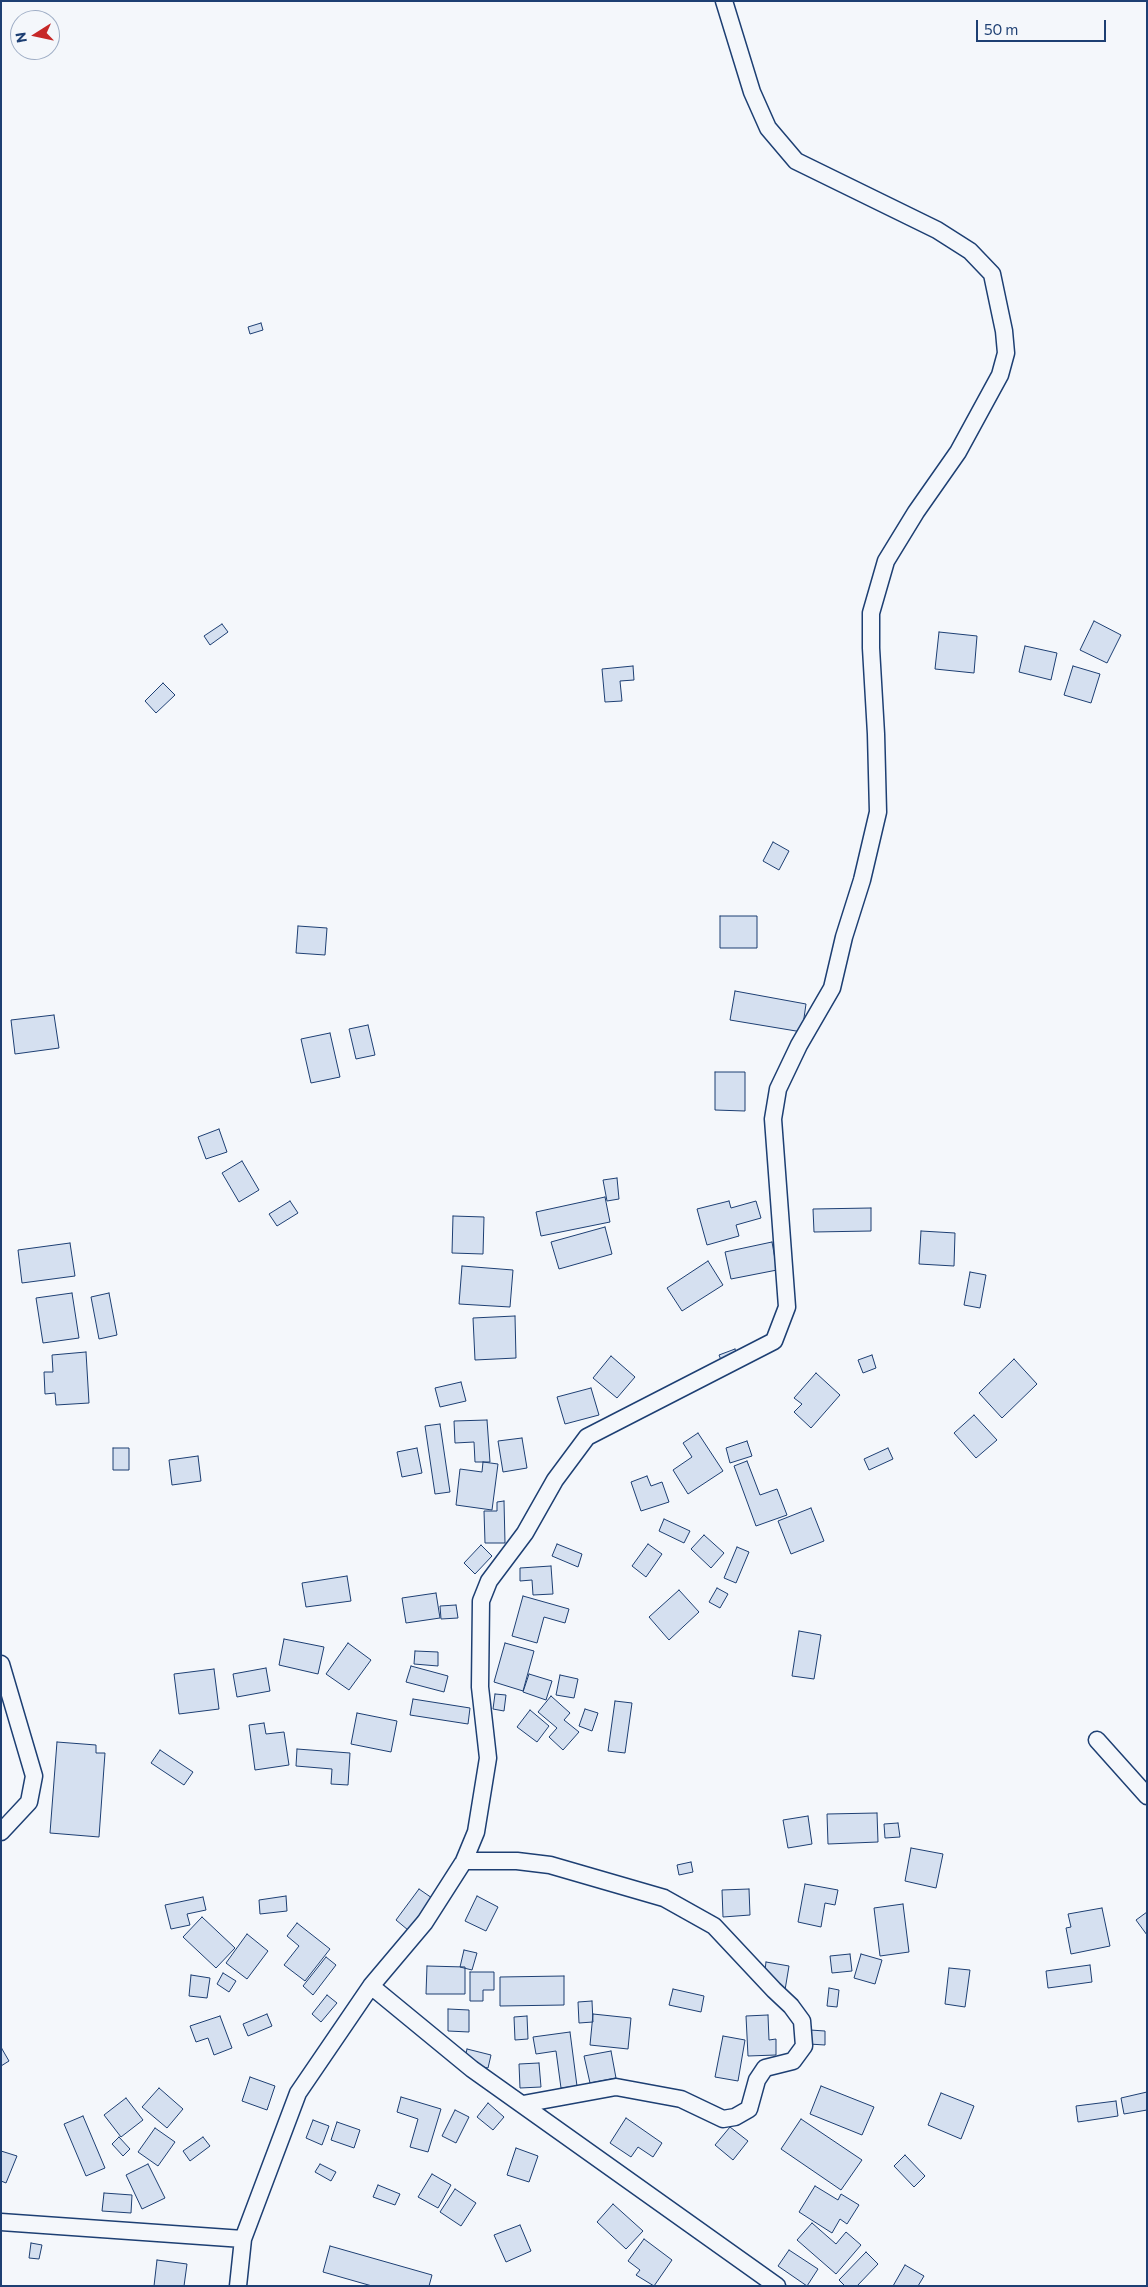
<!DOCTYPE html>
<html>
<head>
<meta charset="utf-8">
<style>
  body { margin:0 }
  #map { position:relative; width:1148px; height:2287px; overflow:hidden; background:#f4f7fb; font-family:Commissioner,sans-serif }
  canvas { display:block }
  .frame { position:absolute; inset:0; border:2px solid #1d3f73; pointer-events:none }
  .north { position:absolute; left:10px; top:10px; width:50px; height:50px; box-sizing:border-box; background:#f4f7fb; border:1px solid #9eadc5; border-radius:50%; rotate:260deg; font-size:14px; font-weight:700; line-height:20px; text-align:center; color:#1d3f73 }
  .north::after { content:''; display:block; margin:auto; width:18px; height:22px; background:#c62828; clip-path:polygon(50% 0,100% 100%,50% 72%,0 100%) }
  .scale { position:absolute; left:976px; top:20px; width:130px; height:22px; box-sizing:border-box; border:2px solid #1d3f73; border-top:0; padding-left:6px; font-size:15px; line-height:18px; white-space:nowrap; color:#1d3f73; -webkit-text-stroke:4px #f4f7fb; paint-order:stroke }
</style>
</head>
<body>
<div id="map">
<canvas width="1148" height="2287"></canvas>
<div class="frame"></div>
<div class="north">N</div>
<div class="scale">50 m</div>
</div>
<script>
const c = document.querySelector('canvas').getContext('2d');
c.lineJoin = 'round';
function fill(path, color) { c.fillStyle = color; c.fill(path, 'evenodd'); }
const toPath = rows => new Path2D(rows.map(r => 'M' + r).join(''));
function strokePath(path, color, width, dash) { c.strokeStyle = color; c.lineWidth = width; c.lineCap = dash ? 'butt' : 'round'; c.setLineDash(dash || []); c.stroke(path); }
const building = toPath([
  [261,323,263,330,250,334,248,327,261,323],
  [1094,621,1121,635,1107,663,1080,650,1094,621],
  [222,624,228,632,210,645,204,636,222,624],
  [939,632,977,636,974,673,935,669,939,632],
  [1025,646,1057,653,1051,680,1019,672,1025,646],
  [633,666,634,680,620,681,622,701,605,702,602,669,633,666],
  [1073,666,1100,674,1091,703,1064,695,1073,666],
  [163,683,175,695,156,713,145,701,163,683],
  [773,842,789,851,779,870,763,861,773,842],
  [720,916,757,916,757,948,720,948,720,916],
  [298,926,327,928,325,955,296,953,298,926],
  [735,991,806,1004,802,1032,730,1020,735,991],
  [54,1015,59,1048,15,1054,11,1020,54,1015],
  [368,1025,375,1055,356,1059,349,1029,368,1025],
  [330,1033,340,1077,311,1083,301,1039,330,1033],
  [715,1072,745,1072,745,1111,715,1110,715,1072],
  [219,1129,227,1152,206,1159,198,1137,219,1129],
  [242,1161,259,1190,239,1202,222,1173,242,1161],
  [617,1178,619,1199,607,1201,603,1180,617,1178],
  [605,1197,610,1222,541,1236,536,1212,605,1197],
  [290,1201,298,1213,277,1226,269,1214,290,1201],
  [729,1201,731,1208,756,1201,761,1218,736,1225,739,1236,707,1245,697,1209,729,1201],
  [871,1208,871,1231,814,1232,813,1209,871,1208],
  [453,1216,484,1217,483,1254,452,1253,453,1216],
  [605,1227,612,1254,559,1269,551,1242,605,1227],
  [921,1231,955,1233,954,1266,919,1264,921,1231],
  [772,1242,777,1270,731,1279,725,1252,772,1242],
  [70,1243,75,1276,22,1283,18,1250,70,1243],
  [708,1261,723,1285,682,1311,667,1288,708,1261],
  [462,1266,513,1270,510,1307,459,1304,462,1266],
  [970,1272,986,1275,980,1308,964,1305,970,1272],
  [72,1293,79,1338,43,1343,36,1298,72,1293],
  [109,1293,117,1335,99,1339,91,1297,109,1293],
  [515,1316,516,1358,475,1360,473,1318,515,1316],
  [735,1349,738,1359,723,1365,719,1355,735,1349],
  [86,1352,89,1403,56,1405,55,1393,45,1394,44,1372,53,1372,52,1355,86,1352],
  [872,1355,876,1368,863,1373,858,1360,872,1355],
  [611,1356,635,1377,617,1398,593,1378,611,1356],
  [1014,1359,1037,1384,1002,1418,979,1393,1014,1359],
  [816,1373,840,1395,811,1428,794,1412,802,1404,794,1398,816,1373],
  [461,1382,466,1401,440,1407,435,1388,461,1382],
  [591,1388,599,1415,565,1424,557,1397,591,1388],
  [974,1415,997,1440,976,1458,954,1433,974,1415],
  [487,1420,490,1462,475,1462,474,1442,455,1443,454,1421,487,1420],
  [440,1424,450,1492,435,1494,425,1426,440,1424],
  [698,1433,723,1471,688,1494,673,1470,692,1457,683,1443,698,1433],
  [522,1438,527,1468,503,1472,498,1441,522,1438],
  [747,1441,752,1456,730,1463,726,1448,747,1441],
  [113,1448,129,1448,129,1470,113,1470,113,1448],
  [417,1448,422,1473,402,1477,397,1452,417,1448],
  [888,1448,893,1459,869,1470,864,1459,888,1448],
  [198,1456,201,1481,172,1485,169,1460,198,1456],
  [747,1461,760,1495,777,1489,787,1515,756,1526,734,1466,747,1461],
  [483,1462,498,1464,492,1510,456,1505,460,1469,482,1472,483,1462],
  [647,1476,651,1486,662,1482,669,1502,641,1511,631,1482,647,1476],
  [504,1501,505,1543,485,1543,484,1511,497,1511,497,1502,504,1501],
  [811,1508,824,1541,791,1554,778,1521,811,1508],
  [664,1519,690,1531,684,1543,659,1531,664,1519],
  [704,1535,724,1553,711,1568,691,1549,704,1535],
  [557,1544,582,1554,578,1567,552,1556,557,1544],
  [648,1544,662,1554,646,1577,632,1566,648,1544],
  [481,1545,492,1556,475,1574,464,1563,481,1545],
  [737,1547,749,1552,736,1583,724,1578,737,1547],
  [551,1566,553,1594,533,1595,532,1580,520,1581,520,1568,551,1566],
  [347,1576,351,1601,306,1607,302,1583,347,1576],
  [717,1588,728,1594,720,1608,709,1602,717,1588],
  [679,1590,699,1612,669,1640,649,1617,679,1590],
  [436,1593,440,1618,406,1623,402,1598,436,1593],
  [523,1596,569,1609,565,1623,544,1617,537,1643,512,1636,523,1596],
  [456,1605,458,1618,441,1619,440,1606,456,1605],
  [799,1631,821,1635,814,1679,792,1676,799,1631],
  [284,1639,324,1647,318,1674,279,1665,284,1639],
  [348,1643,371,1660,349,1690,326,1674,348,1643],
  [505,1643,534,1651,523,1691,494,1682,505,1643],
  [415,1651,438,1652,438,1666,414,1664,415,1651],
  [411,1666,448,1676,444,1692,406,1682,411,1666],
  [266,1668,270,1691,237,1697,233,1674,266,1668],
  [214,1669,219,1709,179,1714,174,1674,214,1669],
  [529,1674,552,1681,546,1700,523,1692,529,1674],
  [560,1675,578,1679,574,1698,556,1695,560,1675],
  [495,1694,506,1695,504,1711,493,1709,495,1694],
  [551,1696,570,1713,564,1720,579,1732,563,1750,549,1737,557,1728,538,1712,551,1696],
  [413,1699,470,1708,468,1724,410,1715,413,1699],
  [615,1701,632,1703,625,1753,608,1751,615,1701],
  [585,1709,598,1713,592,1731,579,1726,585,1709],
  [530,1710,549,1726,537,1742,517,1727,530,1710],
  [357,1713,397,1721,391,1752,351,1744,357,1713],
  [264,1723,266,1734,284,1732,289,1765,255,1770,249,1725,264,1723],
  [57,1742,96,1745,96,1753,105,1753,99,1837,50,1833,57,1742],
  [297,1749,350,1753,348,1785,331,1784,332,1769,296,1766,297,1749],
  [160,1750,193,1772,184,1785,151,1763,160,1750],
  [877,1813,878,1842,828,1844,827,1814,877,1813],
  [808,1816,812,1844,788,1848,783,1820,808,1816],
  [898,1823,900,1837,885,1838,884,1824,898,1823],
  [911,1848,943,1854,936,1888,905,1881,911,1848],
  [691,1862,693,1872,679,1875,677,1865,691,1862],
  [805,1884,838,1890,835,1905,825,1903,821,1927,798,1922,805,1884],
  [419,1889,432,1898,408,1930,396,1920,419,1889],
  [749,1889,750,1915,723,1917,722,1890,749,1889],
  [286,1896,287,1911,260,1914,259,1900,286,1896],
  [477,1896,498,1907,486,1931,465,1921,477,1896],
  [203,1897,206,1910,187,1914,190,1925,171,1929,165,1905,203,1897],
  [903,1904,909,1952,880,1956,874,1908,903,1904],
  [1102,1908,1110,1946,1071,1954,1066,1928,1071,1927,1068,1914,1102,1908],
  [1147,1912,1147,1935,1136,1920,1147,1912],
  [202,1917,235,1948,216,1968,183,1937,202,1917],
  [297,1923,330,1949,305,1981,284,1965,299,1946,287,1936,297,1923],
  [247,1934,268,1951,247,1979,226,1963,247,1934],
  [464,1950,477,1953,472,1970,460,1967,464,1950],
  [850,1954,852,1971,832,1973,830,1956,850,1954],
  [861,1954,882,1960,875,1984,854,1978,861,1954],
  [326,1957,336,1965,313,1995,303,1986,326,1957],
  [766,1962,789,1966,785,1990,763,1987,766,1962],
  [1090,1965,1092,1982,1048,1988,1046,1971,1090,1965],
  [427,1966,465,1967,465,1994,426,1994,427,1966],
  [949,1968,970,1970,965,2007,945,2004,949,1968],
  [470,1972,494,1972,494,1990,483,1990,483,2001,470,2001,470,1972],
  [223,1973,236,1981,229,1992,217,1984,223,1973],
  [191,1975,210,1978,207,1998,189,1996,191,1975],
  [564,1976,564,2005,500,2006,500,1977,564,1976],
  [829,1988,839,1990,837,2007,827,2006,829,1988],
  [673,1989,704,1996,701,2012,669,2005,673,1989],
  [327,1995,337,2003,321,2022,312,2014,327,1995],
  [592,2001,593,2022,579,2023,578,2002,592,2001],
  [448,2009,469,2010,469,2032,448,2031,448,2009],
  [267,2014,272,2026,248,2036,243,2024,267,2014],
  [593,2014,631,2018,628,2049,590,2045,593,2014],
  [768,2015,769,2040,776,2039,776,2055,748,2056,746,2016,768,2015],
  [220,2016,232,2048,214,2055,208,2038,196,2042,190,2026,220,2016],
  [527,2016,528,2039,515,2040,514,2017,527,2016],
  [810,2030,825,2031,825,2045,809,2044,810,2030],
  [570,2032,577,2086,561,2088,556,2051,536,2054,533,2037,570,2032],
  [723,2036,745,2040,738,2081,715,2077,723,2036],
  [2,2049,9,2061,1,2066,1,2050,2,2049],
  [467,2049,491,2055,488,2068,464,2063,467,2049],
  [611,2051,616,2078,590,2083,584,2056,611,2051],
  [539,2063,541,2087,520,2088,519,2064,539,2063],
  [250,2077,275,2086,267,2110,242,2101,250,2077],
  [821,2086,874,2107,862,2135,810,2114,821,2086],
  [159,2088,183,2109,167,2128,142,2107,159,2088],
  [1147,2092,1147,2110,1124,2114,1121,2098,1147,2092],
  [941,2093,974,2106,961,2139,928,2125,941,2093],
  [401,2097,441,2109,428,2152,410,2147,418,2119,397,2112,401,2097],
  [126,2098,143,2120,121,2137,104,2115,126,2098],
  [1116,2101,1118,2116,1078,2122,1076,2106,1116,2101],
  [488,2103,504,2117,493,2130,477,2117,488,2103],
  [455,2110,469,2117,456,2143,442,2136,455,2110],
  [83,2116,105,2168,86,2176,64,2124,83,2116],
  [626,2118,662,2143,653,2157,638,2147,631,2157,610,2143,626,2118],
  [801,2119,862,2160,841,2190,781,2149,801,2119],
  [313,2120,329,2126,322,2145,306,2138,313,2120],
  [337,2122,360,2130,354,2148,331,2140,337,2122],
  [730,2127,748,2141,733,2160,715,2145,730,2127],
  [155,2128,175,2142,158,2166,138,2152,155,2128],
  [119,2137,130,2149,123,2156,112,2144,119,2137],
  [203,2137,210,2146,190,2161,183,2151,203,2137],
  [516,2148,538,2156,529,2182,507,2175,516,2148],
  [1,2151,17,2156,6,2183,1,2181,1,2151],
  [905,2155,925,2176,914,2187,894,2166,905,2155],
  [148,2164,165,2198,142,2209,126,2175,148,2164],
  [320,2164,336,2172,331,2181,315,2172,320,2164],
  [432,2174,451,2185,438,2208,418,2197,432,2174],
  [378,2185,400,2194,395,2205,373,2197,378,2185],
  [815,2186,838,2200,841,2194,859,2205,847,2224,840,2219,832,2233,799,2212,815,2186],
  [455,2189,476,2203,461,2226,440,2212,455,2189],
  [104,2193,132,2195,131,2213,102,2211,104,2193],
  [613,2204,643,2231,626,2249,597,2222,613,2204],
  [812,2223,836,2244,846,2232,861,2245,836,2274,797,2240,812,2223],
  [520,2225,531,2251,506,2262,494,2235,520,2225],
  [644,2239,672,2260,654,2286,636,2275,640,2270,628,2261,644,2239],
  [31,2243,42,2245,39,2259,29,2258,31,2243],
  [330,2246,432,2275,429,2286,372,2286,323,2272,330,2246],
  [789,2250,818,2269,807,2286,778,2266,789,2250],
  [866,2252,878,2264,857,2286,845,2286,839,2280,866,2252],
  [157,2260,187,2264,184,2286,154,2286,157,2260],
  [905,2265,924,2276,918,2286,893,2286,905,2265]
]);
fill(building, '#d5e0f0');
strokePath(building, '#1d3f73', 1);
const minor = toPath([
  [1,1664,34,1776,29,1802,1,1832],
  [1097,1740,1147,1796],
  [464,1861,517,1861,550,1865,664,1898,714,1926,774,1990,791,2006,802,2021,804,2046,793,2061,765,2068,757,2080,749,2109,735,2117,723,2119,681,2099,616,2087,523,2104],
  [371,1986,472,2069,777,2286],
  [1,2222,243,2239],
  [238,2286,243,2239,298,2093,371,1986,425,1922,464,1861,476,1832,488,1758,480,1687,481,1601,489,1581,525,1533,555,1480,587,1437,774,1341,787,1307,773,1119,778,1089,799,1045,832,988,844,937,862,880,878,812,876,734,871,648,871,613,886,561,916,512,958,452,1000,375,1006,353,1004,331,992,274,970,251,937,230,796,161,768,128,752,92,724,1]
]);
strokePath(minor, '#1d3f73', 19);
strokePath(minor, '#f4f7fb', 16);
</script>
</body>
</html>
